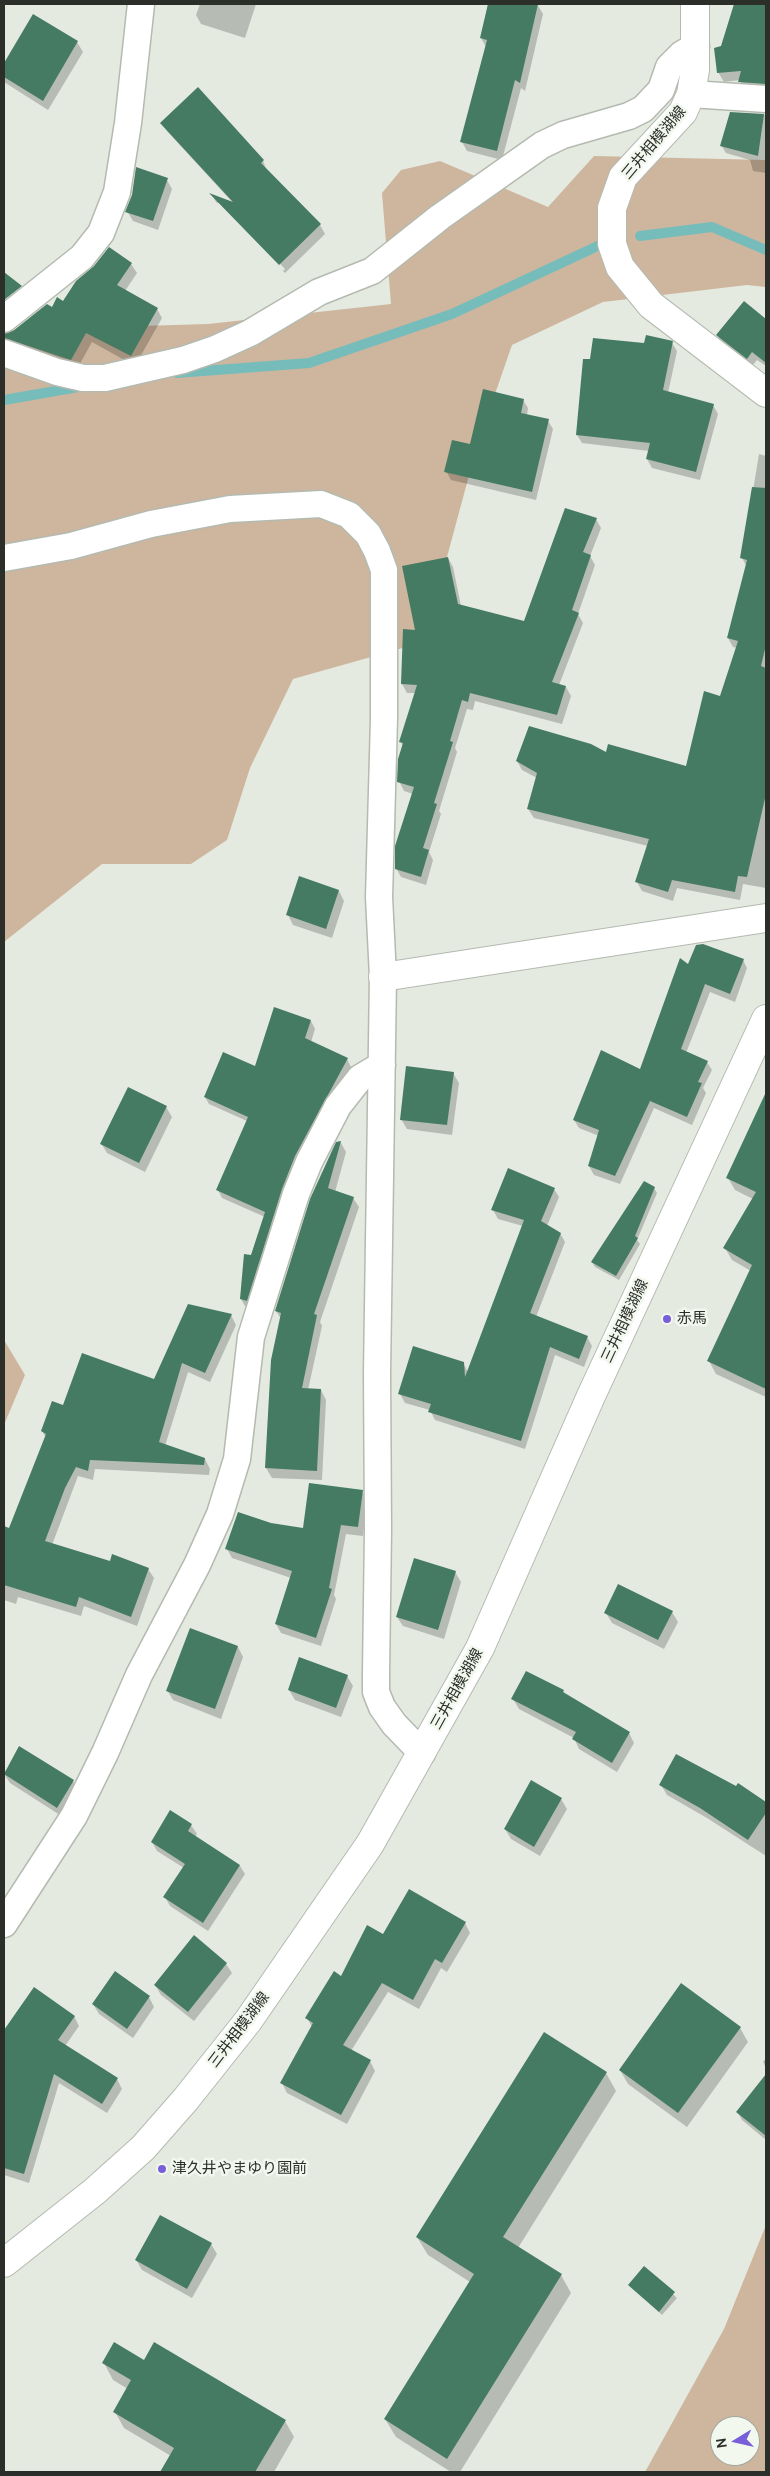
<!DOCTYPE html>
<html>
<head>
<meta charset="utf-8">
<style>
  body { margin:0 }
  #map { position:relative; width:770px; height:2476px; overflow:hidden; background:#e4eae0; font-family:Cabin,sans-serif }
  canvas { display:block }
  .frame { position:absolute; inset:0; border:5px solid #2c2e2a; pointer-events:none }
  .north { position:absolute; left:710px; top:2416px; width:50px; height:50px; box-sizing:border-box; background:#f2f8ed; border:1px solid #a3a79f; border-radius:50%; rotate:261deg; font-size:14px; font-weight:700; line-height:20px; text-align:center; color:#2c2e2a }
  .north::after { content:''; display:block; margin:auto; width:18px; height:22px; background:#785ed8; clip-path:polygon(50% 0,100% 100%,50% 72%,0 100%) }
</style>
</head>
<body>
<div id="map">
<canvas width="770" height="2476"></canvas>
<div class="frame"></div>
<div class="north">N</div>
</div>
<script>
const c = document.querySelector('canvas').getContext('2d');
c.lineJoin = 'round';
function fill(path, color) { c.fillStyle = color; c.fill(path, 'evenodd'); }
const toPath = rows => new Path2D(rows.map(r => 'M' + r).join(''));
function strokePath(path, color, width, dash) { c.strokeStyle = color; c.lineWidth = width; c.lineCap = dash ? 'butt' : 'round'; c.setLineDash(dash || []); c.stroke(path); }
function drawText(font, color, halo, rows, align = 'center') {
  c.font = font + ' Cabin,"Noto Sans JP",sans-serif'; c.lineWidth = 5; c.setLineDash([]); c.textBaseline = 'middle'; c.strokeStyle = halo; c.fillStyle = color; for (const [text, x, y, turn = 0] of rows) {
    c.save(); c.translate(x, y); c.rotate((+turn || 0) * Math.PI / 180); c.textAlign = isNaN(turn) ? turn : align; if (halo) c.strokeText(text, 0, 0); c.fillText(text, 0, 0); c.restore();
  }
}
fill(toPath([
  [594,156,766,160,766,287,747,285,603,302,512,345,477,446,424,642,293,679,250,768,227,840,191,864,102,864,4,942,4,330,208,324,391,304,382,193,401,170,440,161,548,207],
  [4,1340,25,1375,4,1425],
  [766,2225,766,2472,645,2472,724,2329],
  [720,2426,750,2426,750,2456,720,2456]
]), '#ceb69e');
fill(toPath([
  [200,4,256,4,245,38,201,24,196,15],
  [488,4,537,4,543,14,525,91,521,88,502,160,467,151,462,142,486,47,481,38],
  [736,4,766,4,766,93,745,91,740,80,724,82,718,72,722,47],
  [33,16,77,42,83,52,48,110,4,82,4,65],
  [198,89,263,161,267,171,320,225,325,234,285,273,216,202,212,195,233,203,167,131,162,123],
  [217,203,221,203,285,269,283,271],
  [731,113,766,115,766,173,753,171,750,160,726,153,721,145],
  [167,180,172,189,158,230,133,221,127,211],
  [131,264,137,273,125,291,157,309,162,318,135,366,92,342,77,369,12,348,7,339,52,309],
  [744,302,766,321,766,366,757,360,752,366,722,343,717,335],
  [672,343,677,351,668,393,713,405,718,414,700,480,652,468,647,459,649,451,582,443,577,435,591,361,645,345],
  [523,400,528,408,527,415,548,421,553,429,536,500,451,480,446,471],
  [759,454,766,456,766,888,743,884,740,900,677,888,673,901,642,891,637,882,648,846,534,818,528,809,537,778,522,770,517,761,607,754,686,767,721,697,737,648,733,647,728,638,747,567,742,558],
  [596,519,601,528,590,556,595,565,578,614,583,623,559,685,566,687,571,696,562,724,475,701,473,710,467,709,455,748,457,752,439,811,441,814,429,852,433,860,426,885,401,877,396,868,413,794,404,791,399,781,403,746,401,742,416,693,407,693,402,684,417,631,448,558,453,567,461,606,525,623],
  [339,891,344,901,332,938,293,925,288,915],
  [743,960,747,968,735,1002,710,992,686,1053,707,1062,712,1070,703,1088,706,1093,692,1125,654,1108,620,1184,594,1175,589,1166,599,1136,579,1128,574,1120,640,1071,689,966],
  [311,1021,315,1029,311,1042,347,1059,351,1067,299,1164,251,1308,245,1306,241,1299,265,1217,222,1198,218,1190,247,1121,209,1104,205,1097,255,1068],
  [453,1073,459,1083,452,1135,407,1129,401,1119],
  [766,1095,766,1397,716,1374,709,1361,751,1271,732,1260,725,1248,753,1199,735,1190,728,1178],
  [166,1107,172,1117,145,1172,107,1153,101,1143],
  [337,1143,341,1143,346,1152,335,1192,353,1198,359,1207,320,1322,322,1326,308,1390,321,1390,326,1400,322,1480,272,1478,266,1468,272,1360,281,1319,276,1311],
  [654,1188,657,1193,637,1240,640,1244,619,1280,595,1267,592,1262],
  [554,1189,559,1197,547,1226,560,1233,565,1242,536,1317,587,1337,592,1346,584,1367,555,1355,525,1449,435,1420,430,1410,405,1403,400,1394,463,1363,468,1372,523,1226,498,1219,493,1210],
  [231,1315,236,1325,210,1382,188,1372,165,1446,205,1459,210,1469,209,1475,95,1469,93,1480,78,1476,52,1545,110,1563,148,1569,154,1578,137,1626,84,1606,81,1616,18,1597,16,1604,4,1600,4,1528,10,1530,46,1438,42,1431,64,1407,154,1380],
  [362,1492,367,1501,363,1536,346,1534,334,1595,336,1599,321,1646,281,1633,276,1624,291,1578,232,1558,227,1549,271,1524,304,1530],
  [455,1572,461,1582,444,1639,403,1626,397,1617],
  [672,1612,678,1622,664,1649,612,1623,606,1613],
  [190,1630,238,1647,243,1657,221,1719,173,1700,167,1690],
  [300,1659,347,1676,353,1686,341,1717,295,1700,289,1690],
  [563,1691,565,1694,629,1733,634,1743,617,1772,579,1749,574,1738,519,1709,513,1699],
  [20,1748,73,1781,79,1791,63,1817,10,1783,4,1774],
  [661,1785,736,1788,738,1785,766,1803,766,1856,707,1818,667,1795],
  [561,1799,567,1809,540,1856,511,1839,505,1829],
  [171,1812,191,1825,197,1834,195,1837,240,1866,245,1874,208,1931,170,1906,165,1897,184,1868,157,1851,152,1842],
  [465,1923,470,1933,447,1972,441,1968,419,2009,388,1992,351,2051,370,2061,375,2071,347,2124,287,2093,282,2083,312,2027,307,2018,341,1977,384,1935],
  [226,1964,232,1973,194,2021,161,1995,155,1985],
  [34,1988,74,2016,79,2026,65,2046,117,2079,122,2089,107,2113,59,2083,29,2183,4,2175,4,2032],
  [149,1997,154,2007,133,2038,99,2014,93,2004],
  [740,2028,748,2042,687,2127,628,2084,620,2070],
  [766,2058,766,2068,763,2062],
  [606,2073,616,2091,518,2248,561,2275,571,2293,460,2472,451,2472,396,2437,385,2419,470,2282,428,2255,417,2237],
  [766,2077,766,2140,742,2120,738,2113],
  [211,2244,217,2254,192,2298,142,2270,136,2260],
  [644,2267,677,2298,662,2315,629,2285],
  [144,2361,285,2421,294,2437,274,2472,161,2472,171,2456,124,2428,115,2412,128,2389,113,2380,104,2363]
]), '#0003');
strokePath(toPath([
  [640,236,712,227,766,250],
  [177,373,309,363,452,314,602,244],
  [4,400,84,386]
]), '#76bcbb', 10);
fill(toPath([
  [488,4,538,4,520,83,515,80,497,151,460,142,487,40,480,38],
  [734,4,766,4,766,84,738,82,741,71,717,73,714,48,721,46],
  [33,14,78,41,43,101,4,77,4,63],
  [198,87,264,160,261,163,321,224,279,265,209,193,233,202,160,123],
  [730,112,764,114,758,156,720,146],
  [136,167,168,178,153,221,125,212,132,195],
  [109,247,132,263,117,285,158,308,131,356,86,333,71,360,4,338,4,334,13,331,47,304,52,307,57,297,63,301,76,281,94,266],
  [4,272,22,286,4,300],
  [744,301,766,319,766,363,752,352,747,359,716,335],
  [646,335,673,341,663,390,714,404,696,472,646,459,650,443,576,435,583,359,590,359,593,338,644,343],
  [483,389,524,399,521,413,549,419,532,492,444,472,452,440,470,444],
  [752,487,766,488,766,645,761,666,766,668,766,794,747,877,738,876,735,892,672,880,668,892,635,882,649,839,527,809,537,773,516,761,529,726,591,744,606,752,608,744,686,766,704,691,720,696,738,641,727,638,747,560,740,558],
  [565,508,597,518,583,552,591,555,572,610,579,613,552,682,566,686,557,715,470,693,468,702,462,700,450,741,453,742,434,803,437,804,423,848,429,850,421,877,395,869,395,846,414,787,397,782,398,759,403,743,399,742,417,685,401,684,403,629,415,630,402,566,448,557,458,604,524,621],
  [299,876,339,890,326,929,286,915],
  [703,944,744,959,730,994,705,984,681,1049,708,1061,698,1082,702,1083,687,1117,650,1101,615,1176,588,1166,599,1130,573,1120,601,1050,640,1069,680,958,688,964,696,945],
  [274,1007,311,1020,305,1038,348,1058,295,1156,282,1189,247,1301,240,1299,244,1254,251,1255,265,1212,216,1190,248,1117,204,1097,223,1052,255,1066],
  [406,1066,454,1072,447,1125,400,1120],
  [128,1087,167,1106,139,1163,100,1144],
  [766,1092,766,1389,707,1361,752,1265,723,1248,756,1192,726,1178],
  [341,1141,328,1188,354,1197,314,1314,317,1315,302,1388,321,1389,317,1471,265,1468,271,1360,281,1313,275,1311,310,1199,336,1142],
  [508,1168,555,1188,541,1221,561,1233,530,1313,588,1336,579,1359,550,1347,521,1441,428,1412,431,1404,398,1394,413,1346,464,1362,465,1377,524,1220,491,1210],
  [644,1181,655,1187,635,1236,638,1238,616,1276,591,1262],
  [188,1304,232,1314,205,1373,182,1363,159,1442,205,1458,204,1465,90,1460,88,1471,76,1467,65,1488,45,1541,110,1561,112,1554,149,1568,131,1617,79,1597,76,1607,4,1585,4,1526,9,1528,46,1434,41,1431,52,1401,63,1405,82,1353,154,1379],
  [309,1483,363,1490,358,1527,341,1525,329,1588,332,1589,316,1638,275,1624,292,1571,225,1549,238,1512,271,1523,303,1528],
  [414,1558,456,1571,438,1630,396,1617],
  [618,1584,673,1611,658,1640,604,1613],
  [190,1628,238,1646,215,1709,166,1691],
  [299,1657,348,1675,336,1708,288,1690],
  [526,1671,564,1690,563,1692,630,1732,612,1763,572,1739,576,1732,511,1699],
  [19,1746,74,1780,57,1808,4,1774],
  [676,1754,736,1786,738,1783,766,1802,766,1813,748,1840,700,1808,659,1785],
  [531,1780,562,1798,534,1847,504,1829],
  [170,1810,192,1824,188,1831,240,1865,203,1923,163,1897,185,1864,151,1842],
  [409,1889,466,1922,442,1963,435,1959,413,2000,382,1983,343,2045,371,2060,341,2115,280,2083,313,2023,305,2018,334,1971,341,1976,367,1925,383,1934],
  [194,1935,227,1963,188,2012,154,1985],
  [115,1971,150,1996,127,2029,92,2004],
  [681,1983,741,2027,678,2113,619,2070],
  [34,1987,75,2016,58,2040,118,2078,102,2104,54,2074,24,2174,4,2168,4,2030],
  [544,2032,607,2072,503,2237,562,2274,447,2459,384,2419,474,2274,416,2237],
  [766,2074,766,2136,736,2112],
  [160,2215,212,2243,187,2289,135,2260],
  [644,2266,675,2292,659,2312,628,2285],
  [114,2342,144,2360,154,2342,286,2420,255,2472,160,2472,174,2448,113,2412,131,2380,102,2363]
]), '#457b62');
const street = toPath([
  [691,94,766,99],
  [4,319,82,257,101,233,117,192,128,123,141,4],
  [4,353,57,372,83,378,105,378,183,360,215,349,250,333,319,292,372,271,440,217,542,145,563,135,629,116,643,109,661,90,669,67,682,54,696,46],
  [4,558,71,546,151,524,230,509,321,504,349,515,368,534,377,551,384,570,384,719,379,897,383,977,377,1373,378,1530,376,1674,376,1692,382,1707,394,1724,422,1753],
  [4,1924,74,1816,105,1753,139,1675,197,1565,220,1514,237,1459,251,1337,296,1194,309,1162,338,1106,360,1078,382,1065]
]);
const secondary = toPath([
  [695,4,695,70,691,94,683,112,623,177,612,208,612,244,620,267,651,305,766,393],
  [383,977,766,918],
  [4,2263,95,2191,143,2148,186,2099,248,2021,370,1844,480,1648,591,1396,766,1019]
]);
strokePath(street, '#b4bab0', 29);
strokePath(secondary, '#b4bab0', 30);
strokePath(street, '#fff', 26);
strokePath(secondary, '#fff', 28);
for (const [x, y, r, color] of [
  [667,1319,5,"#785ed8"],
  [162,2169,5,"#785ed8"]
]) { const dot = new Path2D(); dot.arc(x, y, r, 0, 2 * Math.PI); c.fillStyle = color; c.fill(dot); strokePath(dot, '#f2f8ed', 2); }
drawText('15px', '#2c2e2a', '#f2f8ed', [
  ["三井相模湖線",654,143,-50],
  ["三井相模湖線",625,1321,-65],
  ["三井相模湖線",457,1689,-61],
  ["三井相模湖線",239,2030,-53]
]);
drawText('15px', '#2c2e2a', '#f2f8ed', [
  ["赤馬",677,1319],
  ["津久井やまゆり園前",172,2169]
], 'left');
</script>
</body>
</html>
